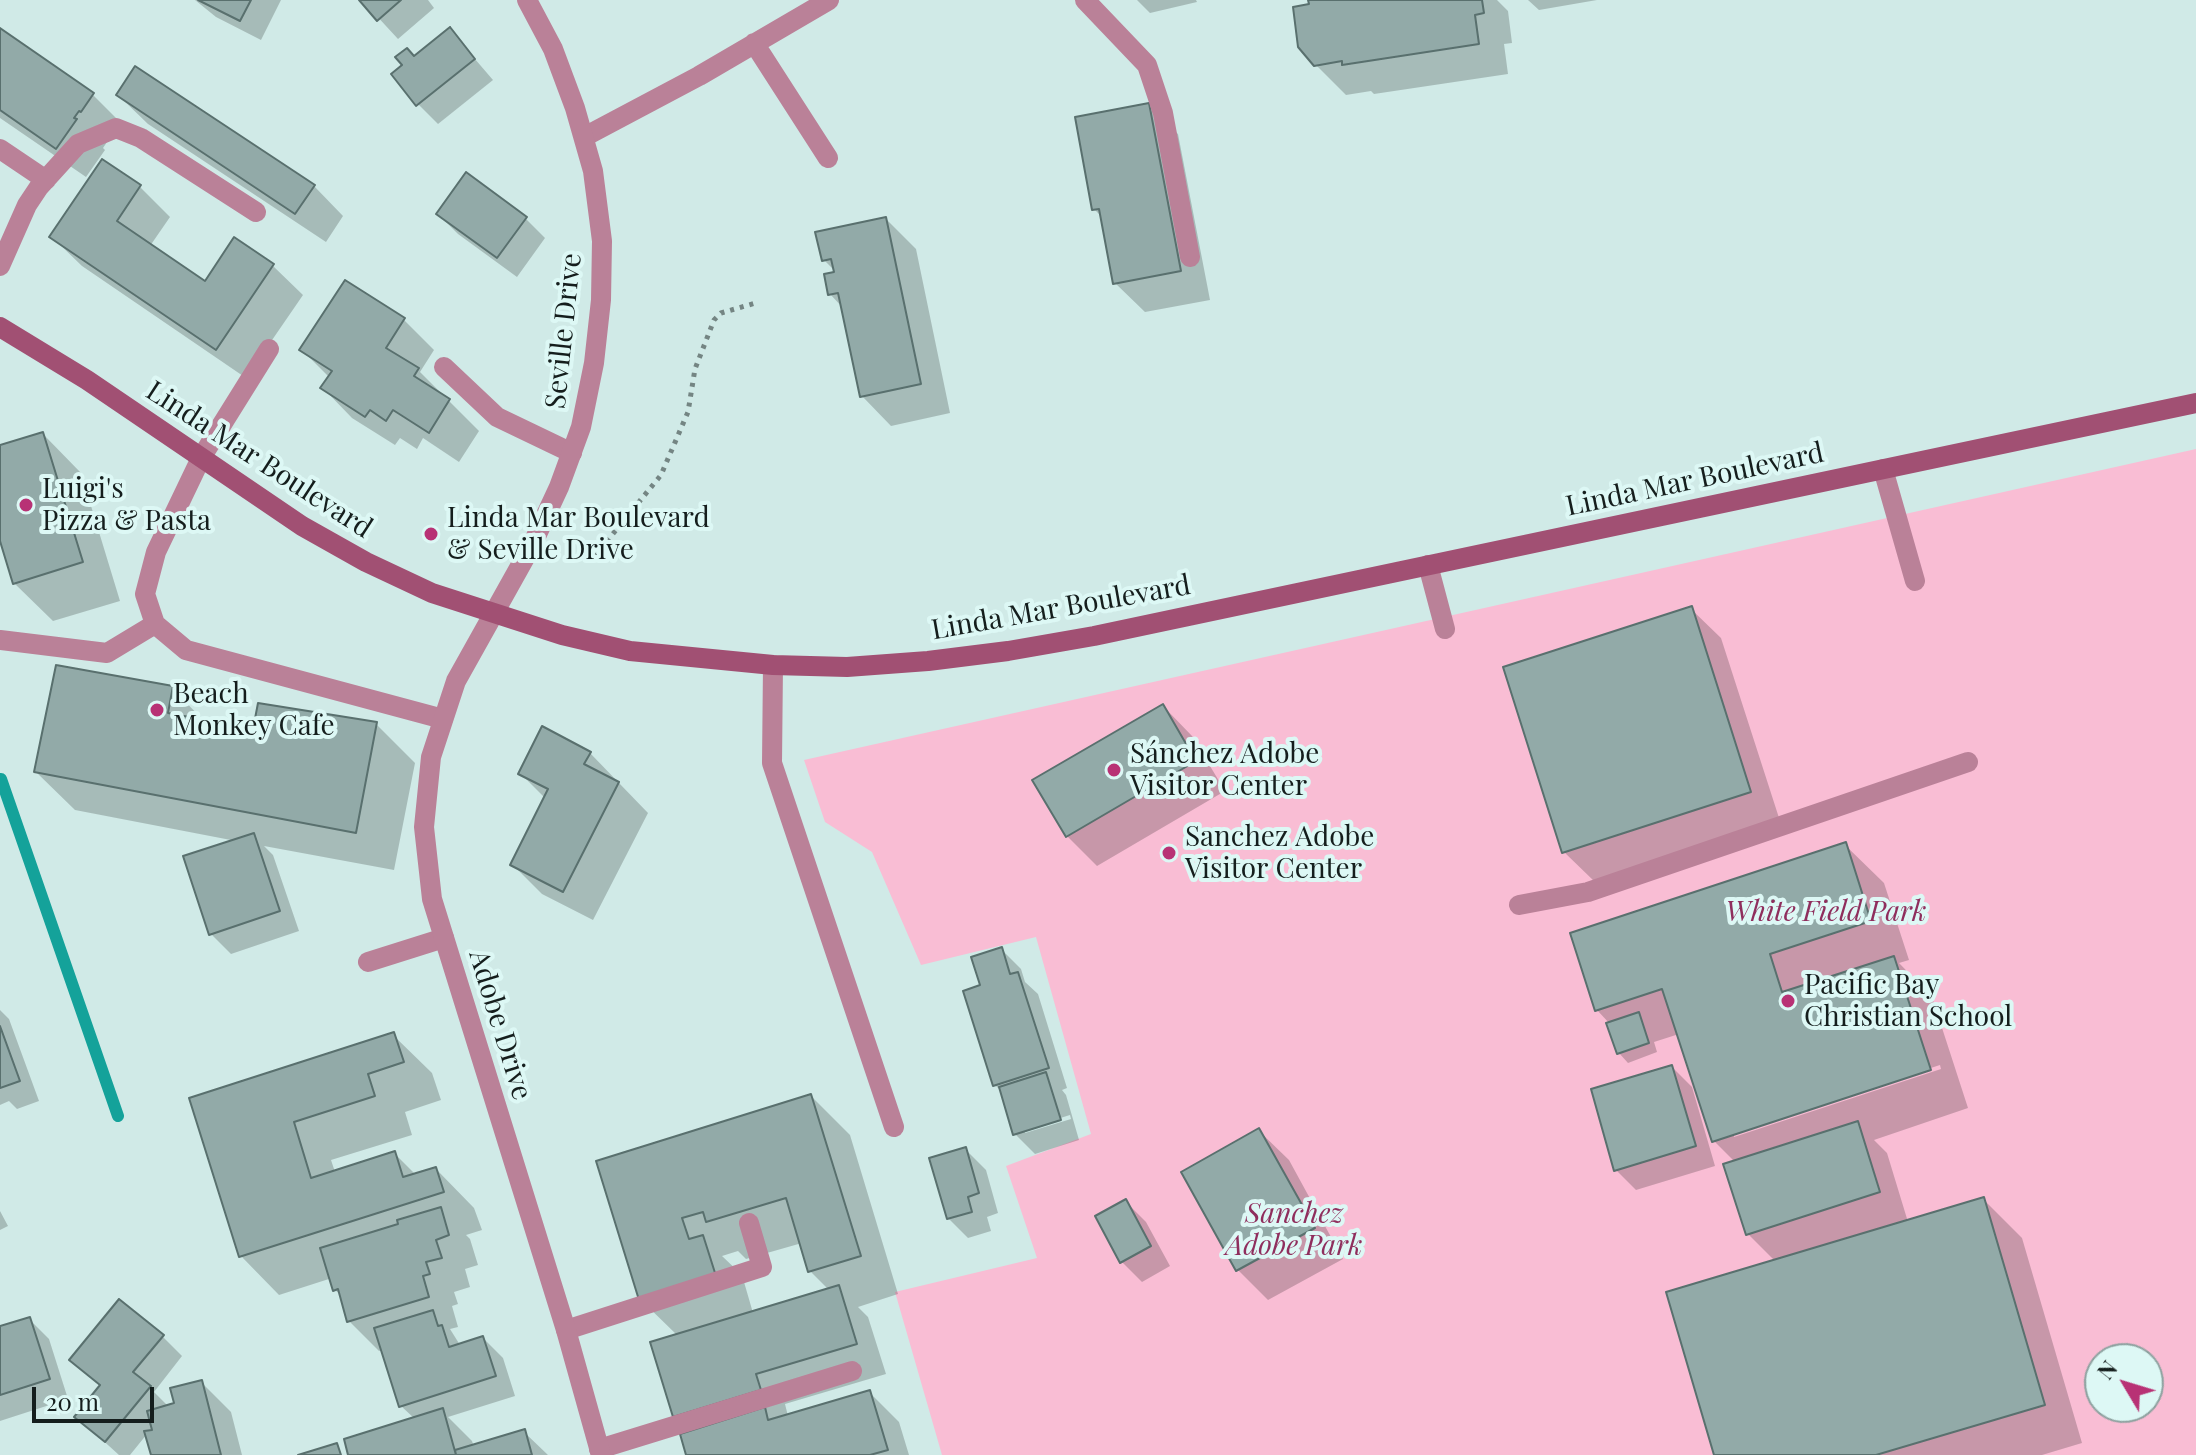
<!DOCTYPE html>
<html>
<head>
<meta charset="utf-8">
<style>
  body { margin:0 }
  #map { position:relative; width:2196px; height:1455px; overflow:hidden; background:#d0eae7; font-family:"Playfair Display",serif }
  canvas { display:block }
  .north { position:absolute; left:2084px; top:1343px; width:80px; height:80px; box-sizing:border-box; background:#ddf8f5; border:2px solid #8da19f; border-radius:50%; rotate:308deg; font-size:22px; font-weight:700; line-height:32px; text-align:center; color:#151e1d }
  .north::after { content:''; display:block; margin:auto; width:28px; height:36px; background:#b83275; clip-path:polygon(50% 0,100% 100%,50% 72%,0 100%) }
  .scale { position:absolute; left:32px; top:1387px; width:122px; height:36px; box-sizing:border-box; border:4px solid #151e1d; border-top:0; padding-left:10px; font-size:24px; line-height:28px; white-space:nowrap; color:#151e1d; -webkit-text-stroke:6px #ddf8f5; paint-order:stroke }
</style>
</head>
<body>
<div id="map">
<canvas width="2196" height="1455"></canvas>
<div class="north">N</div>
<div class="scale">20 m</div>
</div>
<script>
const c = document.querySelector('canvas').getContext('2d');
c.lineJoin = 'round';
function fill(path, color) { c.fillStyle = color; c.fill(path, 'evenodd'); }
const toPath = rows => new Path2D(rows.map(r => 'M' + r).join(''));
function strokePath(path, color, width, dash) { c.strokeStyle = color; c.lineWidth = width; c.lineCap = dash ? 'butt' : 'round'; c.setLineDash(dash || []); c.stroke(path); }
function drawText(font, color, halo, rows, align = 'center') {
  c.font = font + ' "Playfair Display",serif'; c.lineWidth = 8; c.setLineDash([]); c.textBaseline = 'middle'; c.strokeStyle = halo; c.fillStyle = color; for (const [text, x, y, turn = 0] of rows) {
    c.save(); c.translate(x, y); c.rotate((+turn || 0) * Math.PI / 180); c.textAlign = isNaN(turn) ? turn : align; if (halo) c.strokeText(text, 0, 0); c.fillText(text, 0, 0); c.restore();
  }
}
fill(toPath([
  [2196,449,2196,1455,942,1455,895,1292,1037,1258,1006,1166,1091,1134,1036,937,921,965,872,852,825,822,804,760],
  [2100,1359,2148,1359,2148,1407,2100,1407]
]), '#f9bdd4');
fill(toPath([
  [195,0,281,0,261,40,216,17],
  [362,0,428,0,434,8,398,39],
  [1137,0,1196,0,1197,2,1150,13],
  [1310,0,1497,0,1508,11,1512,43,1504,44,1508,74,1374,94,1371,91,1346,95,1316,65],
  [1528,0,1597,0,1539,10],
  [450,30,493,80,438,124,418,104,414,58],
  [0,31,93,95,123,125,109,139,103,148,105,150,86,177,0,118],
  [118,95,314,186,343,216,326,242,148,124],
  [1148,105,1178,134,1210,300,1145,312,1115,283,1103,218,1094,209],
  [103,162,140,187,170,217,150,246,206,284,235,240,273,266,303,295,246,378,82,266,52,237],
  [438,214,525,218,545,238,517,277,458,234],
  [886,219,916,249,950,413,891,426,862,396,843,308,830,294,837,273,824,260],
  [404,320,434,350,420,372,479,431,459,462,423,438,417,449,400,438,395,445,352,418,323,388,329,377,302,350],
  [43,434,81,473,120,601,53,621,14,583,0,533,0,447],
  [1691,609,1721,638,1780,821,1594,881,1564,852],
  [172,688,205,722,255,731,376,724,415,763,394,870,264,846,273,855,299,931,231,954,211,934,236,841,75,810,36,772],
  [1163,706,1192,736,1225,791,1097,866,1067,836],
  [590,753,648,813,593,920,542,894,512,864,546,799,520,773],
  [1845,845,1884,883,1909,960,1899,963,1932,997,1968,1108,1874,1140,1887,1153,1908,1222,1983,1199,2022,1238,2082,1443,2042,1455,1716,1455,1775,1261,1748,1234,1735,1162,1714,1141,1679,1034,1654,1042,1657,1052,1628,1063,1619,1053,1610,1024,1597,1010],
  [1940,1065,1941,1069,1734,1137,1734,1132],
  [1001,949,1021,969,1025,982,1038,994,1067,1088,1062,1090,1066,1095,1079,1140,1035,1154,1015,1134,1003,1093,995,1085,982,987],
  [1070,1115,1071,1119,1025,1133,1025,1129],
  [0,1010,9,1019,39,1101,17,1109,9,1101,0,1105],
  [393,1035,432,1073,441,1100,405,1112,412,1135,331,1160,335,1172,394,1153,416,1175,436,1169,474,1208,482,1230,466,1235,470,1239,478,1265,465,1269,470,1287,454,1292,458,1304,452,1306,458,1327,450,1329,460,1345,483,1338,503,1358,515,1396,448,1417,472,1441,474,1447,524,1432,548,1455,350,1455,415,1419,401,1406,383,1350,379,1351,349,1321,342,1296,335,1290,332,1278,279,1295,241,1256,191,1099],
  [1672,1067,1692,1087,1715,1166,1636,1190,1616,1170],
  [811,1096,850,1135,898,1294,858,1307,868,1317,886,1374,785,1404,788,1416,869,1392,899,1422,909,1455,688,1455,678,1336,640,1299,598,1162],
  [802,1243,810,1271,829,1290,753,1313,742,1275,722,1256,738,1251,746,1259],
  [1259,1131,1289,1160,1343,1259,1268,1300,1238,1270,1183,1172],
  [966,1150,986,1170,998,1213,987,1217,991,1231,968,1238,948,1218],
  [1126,1202,1146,1222,1170,1266,1142,1282,1122,1262],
  [0,1211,8,1226,0,1230],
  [29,1319,49,1339,68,1399,0,1421,0,1328],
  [162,1336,182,1356,154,1392,169,1407,177,1404,201,1382,231,1412,242,1455,153,1455,147,1434,130,1455,119,1455,77,1417,101,1387,72,1360]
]), '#0003');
strokePath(toPath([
  [1,779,118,1116]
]), '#14a29a', 12);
const building = toPath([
  [198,0,251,0,240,21,198,0],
  [359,0,401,0,377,21,359,0],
  [1308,0,1482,0,1484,13,1475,15,1479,44,1342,65,1342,61,1314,66,1298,47,1293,7,1309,4,1308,0],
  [450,27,475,59,416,106,391,74,402,65,395,57,407,48,414,56,450,27],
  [0,28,94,93,81,112,79,111,74,118,77,119,56,149,0,110,0,28],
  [135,66,315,185,295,214,116,95,135,66],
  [1149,103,1181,271,1113,284,1099,209,1092,210,1075,117,1149,103],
  [102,159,141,185,117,221,205,281,234,237,274,264,216,350,49,237,102,159],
  [466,172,527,217,497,258,436,214,466,172],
  [886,217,921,384,860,397,838,293,828,295,824,274,834,272,831,259,822,261,815,232,886,217],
  [345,280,405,318,386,348,419,368,414,376,450,399,429,433,393,410,386,421,370,410,365,417,320,388,332,371,299,350,345,280],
  [43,432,83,562,13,584,0,541,0,445,43,432],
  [1692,606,1751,792,1562,853,1503,667,1692,606],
  [56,665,173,686,168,713,253,729,258,703,377,722,356,833,34,772,56,665],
  [1163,704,1196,761,1066,837,1032,780,1163,704],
  [542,726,591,752,584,764,619,782,563,892,510,865,548,789,518,774,542,726],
  [254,833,280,911,209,935,183,856,254,833],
  [1846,842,1871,921,1770,954,1782,992,1894,956,1931,1070,1712,1142,1662,989,1595,1011,1570,933,1846,842],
  [1002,947,1010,974,1018,972,1049,1068,993,1086,963,991,980,985,971,957,1002,947],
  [1639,1012,1649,1043,1617,1054,1606,1023,1639,1012],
  [0,1026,20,1081,0,1088,0,1026],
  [394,1032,404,1062,368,1074,375,1096,294,1122,311,1178,395,1151,403,1177,436,1167,444,1192,239,1257,189,1098,394,1032],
  [1672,1065,1696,1146,1614,1171,1591,1089,1672,1065],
  [1046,1072,1061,1120,1013,1135,999,1087,1046,1072],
  [811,1094,861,1256,808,1272,786,1198,706,1222,703,1212,682,1218,689,1239,703,1235,716,1276,639,1300,596,1161,811,1094],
  [1858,1121,1880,1192,1746,1235,1723,1164,1858,1121],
  [1259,1128,1315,1228,1236,1271,1181,1172,1259,1128],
  [966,1147,979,1193,968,1197,972,1212,947,1219,929,1158,966,1147],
  [1984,1197,2045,1405,1876,1455,1714,1455,1666,1292,1984,1197],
  [1126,1199,1151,1246,1120,1263,1095,1216,1126,1199],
  [441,1207,449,1235,436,1240,442,1258,426,1262,430,1274,423,1276,429,1297,347,1322,338,1289,333,1291,320,1248,398,1224,397,1220,441,1207],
  [839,1285,857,1344,756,1374,761,1390,673,1417,650,1342,839,1285],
  [119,1299,164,1335,133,1372,151,1386,105,1442,74,1417,100,1385,69,1360,119,1299],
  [433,1310,438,1326,442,1325,449,1347,483,1336,496,1376,399,1407,374,1328,433,1310],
  [30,1317,50,1379,0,1395,0,1326,30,1317],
  [202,1380,221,1455,151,1455,144,1431,152,1430,147,1411,174,1403,170,1388,202,1380],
  [870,1390,888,1450,870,1455,686,1455,680,1434,765,1407,768,1420,870,1390],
  [443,1408,456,1455,348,1455,344,1439,443,1408],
  [525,1429,532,1455,456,1455,455,1450,525,1429],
  [337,1443,341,1455,298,1455,337,1443]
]);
fill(building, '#92aaa8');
strokePath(building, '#59706e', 2);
strokePath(toPath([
  [594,557,661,475,688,412,695,369,714,320,721,313,759,302]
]), '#748583', 5, [4, 6]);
strokePath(toPath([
  [1085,0,1147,65,1163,113,1190,257],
  [754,43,828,158],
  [584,137,699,76,829,0],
  [0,149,46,180],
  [0,266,27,205,39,187,78,144,116,128,141,138,256,212],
  [269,349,201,458,156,552,145,594,155,624,186,650,443,719],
  [444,367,497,417,572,453],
  [1883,469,1915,581],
  [1428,565,1445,629],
  [0,640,107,653,155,624],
  [773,665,772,763,894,1127],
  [1519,905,1588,892,1968,762],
  [368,962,444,938],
  [566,1330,762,1267,749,1223],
  [599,1449,852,1371]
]), '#ba8198', 20);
strokePath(toPath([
  [527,0,553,49,575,108,593,171,602,241,601,300,594,363,581,427,559,487,532,545,456,681,431,757,424,827,432,899,566,1330,601,1455]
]), '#ba8198', 20);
strokePath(toPath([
  [0,327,87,380,302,526,366,562,432,593,562,635,630,651,773,665,847,667,928,661,1008,651,1094,636,2196,403]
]), '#a15073', 20);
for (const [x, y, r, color] of [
  [26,505,8,"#b83275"],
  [431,534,8,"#b83275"],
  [157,710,8,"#b83275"],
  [1114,770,8,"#b83275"],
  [1169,853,8,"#b83275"],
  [1788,1001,8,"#b83275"]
]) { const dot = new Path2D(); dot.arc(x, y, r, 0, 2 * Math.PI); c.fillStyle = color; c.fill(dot); strokePath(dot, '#ddf8f5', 3); }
drawText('28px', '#151e1d', '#ddf8f5', [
  ["Seville Drive",564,331,-84],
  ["Linda Mar Boulevard",259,460,33],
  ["Linda Mar Boulevard",1695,480,-12],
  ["Linda Mar Boulevard",1061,608,-10],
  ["Adobe Drive",500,1025,73]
]);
drawText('28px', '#151e1d', '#ddf8f5', [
  ["Luigi's",42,489],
  ["Pizza & Pasta",42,521],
  ["Linda Mar Boulevard",447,518],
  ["& Seville Drive",447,550],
  ["Beach",173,694],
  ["Monkey Cafe",173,726],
  ["Sánchez Adobe",1130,754],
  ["Visitor Center",1130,786],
  ["Sanchez Adobe",1185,837],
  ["Visitor Center",1185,869],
  ["Pacific Bay",1804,985],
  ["Christian School",1804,1017]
], 'left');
drawText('italic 28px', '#8f2e5d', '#ddf8f5', [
  ["White Field Park",1826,912],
  ["Sanchez",1294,1214],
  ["Adobe Park",1294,1246]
]);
</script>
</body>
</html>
